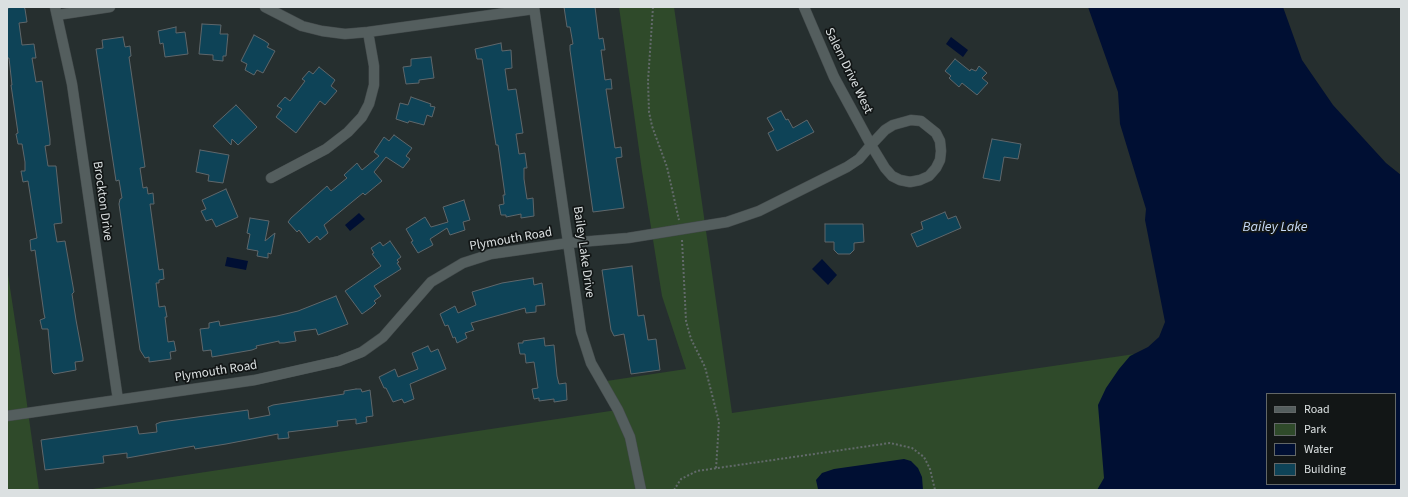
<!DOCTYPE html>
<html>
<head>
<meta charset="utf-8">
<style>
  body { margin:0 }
  #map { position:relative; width:1408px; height:497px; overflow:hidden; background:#262f2f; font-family:"Source Sans 3",sans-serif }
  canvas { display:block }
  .frame { position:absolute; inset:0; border:8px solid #dbe0e1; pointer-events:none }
  .legend { position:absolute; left:1266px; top:393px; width:130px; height:92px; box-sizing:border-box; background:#121616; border:1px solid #626767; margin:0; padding:5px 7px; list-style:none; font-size:12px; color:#dbe0e1 }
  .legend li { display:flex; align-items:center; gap:8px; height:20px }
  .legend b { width:20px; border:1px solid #626767 }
</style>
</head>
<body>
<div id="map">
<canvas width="1408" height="497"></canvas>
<div class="frame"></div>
<ul class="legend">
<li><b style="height:5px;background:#545e5e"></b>Road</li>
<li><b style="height:11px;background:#2f4a2a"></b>Park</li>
<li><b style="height:11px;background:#000f33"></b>Water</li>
<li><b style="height:11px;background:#0e4357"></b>Building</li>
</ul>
</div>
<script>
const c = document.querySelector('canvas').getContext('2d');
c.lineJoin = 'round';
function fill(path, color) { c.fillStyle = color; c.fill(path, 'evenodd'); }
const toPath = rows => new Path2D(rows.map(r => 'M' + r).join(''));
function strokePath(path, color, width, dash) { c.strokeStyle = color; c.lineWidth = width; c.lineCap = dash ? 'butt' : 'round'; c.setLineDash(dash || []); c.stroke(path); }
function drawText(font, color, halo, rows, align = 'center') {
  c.font = font + ' "Source Sans 3",sans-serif'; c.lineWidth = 3.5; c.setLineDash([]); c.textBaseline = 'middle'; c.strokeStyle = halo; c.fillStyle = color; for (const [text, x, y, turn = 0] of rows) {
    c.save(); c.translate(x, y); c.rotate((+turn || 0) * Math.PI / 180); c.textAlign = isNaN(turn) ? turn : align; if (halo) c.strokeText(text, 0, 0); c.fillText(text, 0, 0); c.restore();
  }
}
fill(toPath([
  [619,7,674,7,732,413,1401,315,1401,490,86,490,617,410,600,382,686,369,662,296,642,171],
  [1267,394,1395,394,1395,484,1267,484],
  [7,268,19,347,39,490,7,490]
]), '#2f4a2a');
fill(toPath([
  [1088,7,1283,7,1302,60,1333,105,1386,163,1401,175,1401,490,1097,490,1104,478,1098,405,1106,388,1119,369,1130,356,1148,347,1159,337,1165,322,1145,220,1146,209,1120,124,1118,92],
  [1267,394,1395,394,1395,484,1267,484],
  [951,37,968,50,963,57,946,44],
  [359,213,365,219,350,231,345,225],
  [227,257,248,261,246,270,225,266],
  [822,259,837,275,828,285,812,269],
  [904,459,911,461,918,468,922,477,923,490,818,489,816,480,822,473,834,469]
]), '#000f33');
const building = toPath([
  [10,7,24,7,25,9,27,22,19,23,22,45,34,44,36,58,32,58,36,82,42,81,50,139,50,145,45,146,48,166,56,166,62,223,54,224,57,242,65,241,74,292,72,294,76,320,83,358,83,361,75,362,76,370,54,374,52,372,48,329,42,329,40,320,45,318,44,314,35,250,31,251,30,240,37,238,28,181,23,182,21,171,25,171,25,162,22,144,18,144,16,134,18,133,11,85,12,85,9,58,7,58,7,9,10,7],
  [564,7,595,7,599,39,603,38,605,50,601,50,605,80,611,79,612,89,606,89,615,148,621,147,622,157,616,158,624,208,593,212,570,50,570,45,573,44,570,27,567,27,564,7],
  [202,24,221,25,220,34,228,34,226,56,223,56,223,61,213,60,213,55,199,54,202,24],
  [176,27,176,33,185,32,188,54,165,57,163,43,160,44,158,31,176,27],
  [254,35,265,41,269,44,267,47,275,51,263,73,257,70,254,75,245,70,247,64,241,61,254,35],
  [123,37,125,47,130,46,131,56,129,57,145,167,140,168,143,188,147,187,148,194,153,193,154,204,150,204,159,270,163,269,164,279,159,280,159,283,156,283,159,307,165,306,167,317,165,317,168,342,174,341,176,351,170,352,171,359,149,362,149,357,145,358,140,350,119,204,120,199,122,198,119,180,116,181,96,49,103,48,102,40,123,37],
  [501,43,502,51,511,50,512,68,505,69,508,90,516,89,523,133,516,134,519,154,525,153,527,168,524,168,524,179,527,199,533,198,534,216,521,218,521,214,506,217,506,215,501,215,499,205,504,204,503,195,505,195,498,145,496,145,482,59,477,59,475,49,501,43],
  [431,57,434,78,419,80,419,83,406,84,403,67,411,66,411,59,431,57],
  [955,59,970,71,971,69,976,71,979,66,987,73,982,78,988,83,977,95,962,83,959,87,949,78,951,76,945,71,955,59],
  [319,67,335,80,331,86,337,91,325,105,320,101,296,133,276,117,282,109,277,106,285,97,290,101,305,81,302,79,309,71,313,74,319,67],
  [411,97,431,104,430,106,435,107,432,117,427,115,424,125,409,121,408,123,396,119,400,103,408,105,411,97],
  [236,105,257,127,238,145,232,139,231,145,213,126,236,105],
  [781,111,786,120,788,119,793,128,807,120,814,132,777,151,768,133,774,130,767,118,781,111],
  [394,135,412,148,406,156,410,159,403,168,386,157,374,172,382,181,365,195,363,193,324,225,328,233,320,240,317,236,309,243,299,230,297,232,288,222,291,218,327,186,331,191,347,178,344,175,357,163,362,170,379,156,374,152,384,137,389,141,394,135],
  [992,139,1021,144,1018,159,1004,157,1000,181,983,178,992,139],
  [200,150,229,155,223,183,208,181,209,175,196,172,200,150],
  [226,189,238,217,216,227,212,219,206,221,201,211,206,209,202,200,226,189],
  [464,200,470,220,463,222,465,230,450,235,447,228,430,239,433,245,418,253,411,242,413,241,406,229,425,217,431,227,448,222,443,207,464,200],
  [945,212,948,219,956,216,961,228,917,247,911,234,923,229,921,222,945,212],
  [250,218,269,221,265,241,275,233,271,254,268,253,268,258,257,256,258,251,247,249,250,234,247,233,250,218],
  [825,224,863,224,864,242,854,243,854,250,850,254,838,254,834,250,834,242,825,242,825,224],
  [390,241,401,257,397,260,399,262,397,263,401,269,374,286,381,296,374,301,376,303,372,307,362,314,345,291,381,266,372,254,374,253,371,248,380,242,383,246,390,241],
  [632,266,638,316,644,315,648,340,656,339,660,370,631,374,624,334,614,336,611,330,602,270,632,266],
  [533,278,534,285,542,283,545,305,536,306,536,312,526,313,525,308,471,323,474,330,465,333,467,338,457,343,455,337,453,338,448,325,445,326,440,314,455,306,458,313,476,305,472,292,502,283,533,278],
  [336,296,348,324,318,335,316,329,294,332,296,341,284,343,279,343,279,341,256,346,257,348,252,350,212,357,211,350,203,351,200,329,209,328,209,323,219,321,220,326,277,316,298,311,336,296],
  [544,338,545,346,554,345,557,376,559,384,566,383,567,400,554,402,554,399,539,401,539,398,534,399,532,389,538,388,534,362,526,363,525,354,520,354,518,343,523,343,523,341,544,338],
  [428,346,431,352,438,349,446,369,410,384,414,399,404,403,402,399,393,402,386,388,384,388,379,377,395,369,398,377,418,369,412,353,428,346],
  [356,389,361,389,362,392,370,390,373,416,366,417,367,422,356,424,356,419,337,421,338,426,288,432,289,438,278,439,278,434,226,444,195,449,194,446,127,458,127,453,103,456,104,463,45,470,41,440,137,426,139,434,157,432,156,424,161,422,248,410,249,419,270,415,268,407,273,405,344,394,344,391,356,389]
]);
fill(building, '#0e4357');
strokePath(building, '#5f676b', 1);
const minor = toPath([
  [55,7,72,84,118,400],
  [265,7,302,26,322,31,345,34,368,32,534,9],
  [534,7,581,332,591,363,618,410,630,437,641,490],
  [57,15,110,7],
  [911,120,921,121,936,133,940,141,941,151,940,160,936,168,929,176,920,180,910,182,900,180,892,176,885,168,871,145,885,130,893,125,911,120],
  [271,178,326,149,348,132,362,117,369,104,374,85,374,66,368,32],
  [7,416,255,380,339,361,362,352,383,337,431,282,463,263,491,254,568,243,628,238,727,222,759,211,847,167,859,159,871,145,834,77,804,7]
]);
strokePath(minor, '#444b4c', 11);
strokePath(toPath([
  [653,7,648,81,649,112,652,126,667,167,679,220],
  [682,240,686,321,691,339,705,367,719,422,716,469],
  [674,490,681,479,697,471,890,443,912,448,924,457,930,469,935,490]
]), '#626a6a', 2, [2, 2]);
strokePath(minor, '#545e5e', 10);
drawText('13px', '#dbe0e1', '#121616', [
  ["Salem Drive West",848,71,64],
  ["Brockton Drive",102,201,82],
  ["Plymouth Road",511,240,-10],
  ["Bailey Lake Drive",583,252,82],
  ["Plymouth Road",216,372,-9]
]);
drawText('italic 14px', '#c7daf6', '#121616', [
  ["Bailey Lake",1275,228]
]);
</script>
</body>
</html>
